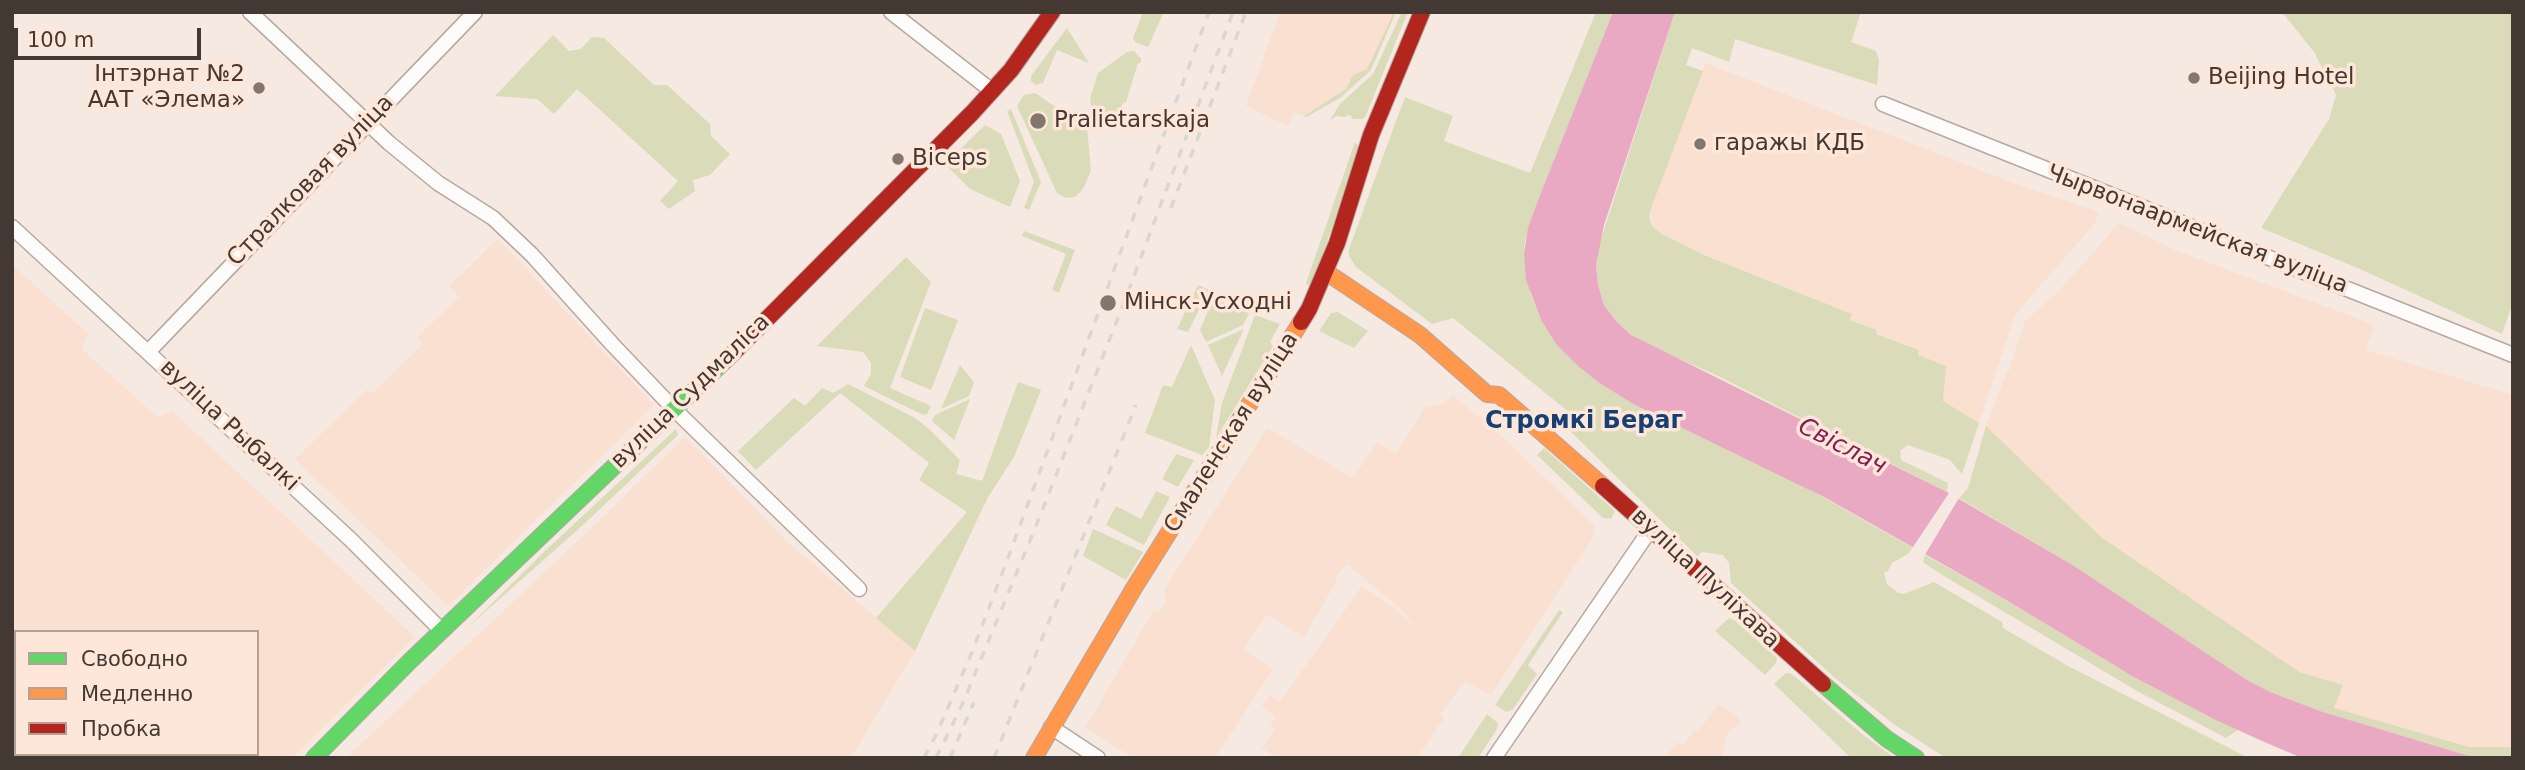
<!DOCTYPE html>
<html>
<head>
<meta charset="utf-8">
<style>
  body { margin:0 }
  #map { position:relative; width:2525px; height:770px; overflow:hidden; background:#f6e9e1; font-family:"DejaVu Sans",sans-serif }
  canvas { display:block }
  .frame { position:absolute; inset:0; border:14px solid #443932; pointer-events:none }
  .legend { position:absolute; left:14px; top:630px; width:245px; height:126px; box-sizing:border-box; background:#fee7d9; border:2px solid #b4a196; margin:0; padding:9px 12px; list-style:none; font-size:21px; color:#443932 }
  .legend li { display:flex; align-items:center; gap:14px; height:35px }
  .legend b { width:35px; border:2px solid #b4a196 }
  .scale { position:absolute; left:14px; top:28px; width:187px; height:32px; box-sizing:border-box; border:4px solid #443932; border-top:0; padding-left:9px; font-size:21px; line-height:24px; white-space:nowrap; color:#443932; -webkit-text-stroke:5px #fee7d9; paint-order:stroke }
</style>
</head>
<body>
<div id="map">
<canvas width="2525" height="770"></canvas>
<div class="frame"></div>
<ul class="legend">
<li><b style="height:9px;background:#63d668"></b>Свободно</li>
<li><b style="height:9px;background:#ff974d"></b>Медленно</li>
<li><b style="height:9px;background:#b3261e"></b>Пробка</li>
</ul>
<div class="scale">100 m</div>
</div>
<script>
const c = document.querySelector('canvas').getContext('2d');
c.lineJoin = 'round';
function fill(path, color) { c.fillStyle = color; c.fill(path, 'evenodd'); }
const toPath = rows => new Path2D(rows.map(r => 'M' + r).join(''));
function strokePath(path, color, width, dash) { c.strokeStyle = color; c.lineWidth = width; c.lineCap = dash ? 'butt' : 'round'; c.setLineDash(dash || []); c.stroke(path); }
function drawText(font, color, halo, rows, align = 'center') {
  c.font = font + ' "DejaVu Sans",sans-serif'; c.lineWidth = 7; c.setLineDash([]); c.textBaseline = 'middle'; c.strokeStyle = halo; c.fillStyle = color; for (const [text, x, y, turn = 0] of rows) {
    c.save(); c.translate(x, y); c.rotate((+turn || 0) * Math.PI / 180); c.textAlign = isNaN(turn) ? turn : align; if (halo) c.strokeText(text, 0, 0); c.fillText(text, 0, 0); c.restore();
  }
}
fill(toPath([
  [1280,12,1394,12,1367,69,1353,75,1346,89,1304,116,1294,112,1288,126,1246,106],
  [1705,63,2011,182,2099,212,2095,223,2015,315,1979,423,1943,401,1945,366,1917,355,1919,350,1876,333,1877,330,1850,319,1852,314,1704,255,1662,234,1654,228,1650,211],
  [2119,223,2175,250,2375,325,2366,350,2513,395,2513,747,2473,748,2336,709,2334,707,2342,685,2299,673,2101,537,1986,426,2007,371,2009,371,2025,321,2058,292],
  [498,239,654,405,448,606,295,459,367,390,372,394,423,344,417,337,459,297,449,286],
  [12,264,88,334,81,348,157,417,172,411,415,637,292,758,12,758],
  [16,632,257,632,257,754,16,754],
  [1453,395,1475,415,1480,416,1595,526,1595,531,1590,542,1491,695,1465,681,1440,715,1444,718,1417,758,1277,758,1262,748,1275,729,1270,725,1276,717,1262,706,1270,695,1280,702,1362,586,1398,611,1420,634,1402,610,1347,564,1335,577,1337,580,1304,637,1267,614,1243,649,1273,669,1215,758,1134,758,1085,728,1154,610,1159,613,1166,600,1164,590,1267,428,1353,478,1377,442,1396,454,1424,408,1445,403],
  [685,437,789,543,915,651,851,758,346,758,578,541],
  [1718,704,1736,715,1741,723,1728,731,1721,758,1665,758,1677,742,1684,746,1694,730,1698,732]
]), '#f9e0d0');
fill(toPath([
  [1143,12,1164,12,1148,47,1135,42,1133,38],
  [1394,12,1396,12,1371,70,1340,98,1306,117,1304,116,1346,89,1353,75,1367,69],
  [1402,12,1408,12,1366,115,1363,119,1351,119,1352,116,1347,115,1345,117,1337,116,1330,120,1340,104,1373,74],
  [1596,12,1613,12,1538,200,1525,241,1524,254,1530,293,1541,320,1556,344,1598,382,1633,404,1796,482,1913,548,1908,554,1892,563,1887,572,1884,572,1887,584,1898,593,1904,594,1934,582,2002,622,2003,628,2068,666,2249,758,1946,758,1895,725,1835,678,1731,583,1729,563,1723,555,1702,552,1697,556,1563,424,1570,413,1453,318,1432,324,1356,267,1349,256,1349,249,1405,97,1453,116,1444,141,1530,173],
  [1675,12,1861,12,1851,42,1876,51,1879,60,1877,85,1735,39,1729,62,1692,48,1686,65,1703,71,1650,211,1650,220,1653,227,1662,234,1704,255,1852,314,1850,320,1877,330,1876,334,1919,350,1918,355,1946,366,1943,401,1979,423,1962,474,1950,460,1908,445,1900,451,1901,460,1948,483,1947,492,1714,374,1647,345,1631,335,1616,321,1604,305,1598,285,1596,266,1599,245],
  [2282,12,2513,12,2513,303,2502,334,2360,269,2261,228,2329,119,2336,95,2314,52],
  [1067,28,1089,63,1057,50,1043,83,1035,85,1031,81,1031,76],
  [553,35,569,51,581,49,592,37,604,38,654,85,667,85,710,124,711,136,730,154,710,175,693,180,695,191,669,209,660,201,678,181,577,89,554,114,537,99,495,96],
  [1134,51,1141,59,1141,63,1138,63,1126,102,1123,103,1120,110,1121,115,1117,124,1107,129,1094,122,1090,99,1098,73,1127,52],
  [1035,93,1087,128,1091,171,1083,189,1075,197,1066,198,1057,193,1017,106,1024,95],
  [1011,109,1041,182,1029,210,1024,208,1034,182,1007,111],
  [985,125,1001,134,1020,181,1010,207,970,189,945,164],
  [1355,142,1360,149,1312,284,1309,286,1306,283],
  [1024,231,1075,250,1059,293,1052,290,1066,254,1022,236],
  [906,257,931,282,890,388,931,406,927,414,923,415,864,386,871,374,871,363,863,352,817,346],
  [1198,285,1209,290,1188,332,1177,329],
  [1213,298,1249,313,1243,325,1206,342,1200,330],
  [925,308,958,320,931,390,900,377],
  [1338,312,1368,331,1354,348,1319,331,1331,313],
  [1255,315,1280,324,1270,342,1273,346,1216,438,1222,403],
  [1244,329,1222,376,1208,345],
  [1191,345,1215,400,1209,447,1202,455,1145,433,1163,385,1172,387],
  [960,365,974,382,969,396,941,409],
  [1018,382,1041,390,1014,457,988,497,915,651,876,618,967,512,919,480,929,463,840,393,756,470,738,451,794,398,805,406,822,388,833,393,848,384,915,418,928,428,960,460,956,474,982,481],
  [970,399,954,440,932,421,935,415],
  [1986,426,2101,537,2299,672,2343,685,2334,708,2469,747,2513,747,2513,758,2476,758,2323,712,2270,692,2247,680,2071,564,1959,498,1968,488],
  [676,429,678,435,583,525,467,628,545,551],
  [1544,448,1615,511,1611,519,1603,518,1537,455],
  [1176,454,1194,460,1178,487,1162,479],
  [1156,491,1170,497,1144,545,1106,525,1116,506,1141,519],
  [1093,529,1143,552,1126,580,1083,556],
  [1925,555,2008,601,2132,676,2238,730,2226,738,2137,691,1939,573,1923,562],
  [1559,610,1563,612,1528,665,1537,674,1513,709,1506,712,1495,705],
  [1729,618,1734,620,1777,658,1776,663,1765,675,1715,631],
  [1786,673,1792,674,1863,735,1895,758,1851,758,1774,684],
  [1487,714,1498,723,1497,729,1478,758,1458,758]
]), '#dadbb8');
fill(toPath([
  [1613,12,1675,12,1604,225,1596,265,1598,285,1604,305,1616,321,1631,335,1947,492,2071,564,2247,680,2270,692,2323,712,2476,758,2302,758,2262,741,2216,720,2132,676,2008,601,1824,497,1633,404,1598,382,1577,365,1556,344,1541,320,1526,280,1524,254,1528,228,1538,200]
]), '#e9a9c2');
fill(toPath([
  [1949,493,1959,498,1923,558,1911,550]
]), '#f6e9e1');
const street = toPath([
  [250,12,389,143,438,183,493,218,532,255,612,344,675,410,859,589],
  [891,12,992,91],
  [1883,104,2513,355],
  [12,227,350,539,442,631],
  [148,352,475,12],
  [1051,727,1098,758],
  [1494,758,1650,530]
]);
const fast = toPath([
  [1823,684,1887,739,1916,758],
  [314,758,410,661,732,354]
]);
const slow = toPath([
  [1326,272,1420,335,1487,394,1499,395,1603,486],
  [1034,758,1134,588,1301,322]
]);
const jam = toPath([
  [1301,322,1309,309,1337,243,1371,135,1422,12],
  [732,354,972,113,1011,70,1052,12],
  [1603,486,1823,684]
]);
strokePath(street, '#b4a9a2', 17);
strokePath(fast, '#b4a9a2', 18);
strokePath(slow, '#b4a9a2', 18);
strokePath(jam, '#b4a9a2', 18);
strokePath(street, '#fefcfa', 14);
strokePath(fast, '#63d668', 16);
strokePath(slow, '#ff974d', 16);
strokePath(jam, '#b3261e', 16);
strokePath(toPath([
  [1171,208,1246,12],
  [924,758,936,735,972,652,1008,558,1209,12],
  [936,758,962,705,1036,526,1122,308,1233,12],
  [950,758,974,702],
  [994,758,1136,405]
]), '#dad6d4', 3.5, [9, 9]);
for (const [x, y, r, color] of [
  [2194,78,7,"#82776f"],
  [259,88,7,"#82776f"],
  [1038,121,9,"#82776f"],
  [1700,144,7,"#82776f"],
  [898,159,7,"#82776f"],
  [1108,303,9,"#82776f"]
]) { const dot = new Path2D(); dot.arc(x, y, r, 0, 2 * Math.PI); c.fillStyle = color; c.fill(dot); strokePath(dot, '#fee7d9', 2.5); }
drawText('23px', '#443932', '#fee7d9', [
  ["Інтэрнат №2",245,75,"right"],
  ["ААТ «Элема»",245,101,"right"],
  ["Beijing Hotel",2208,78],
  ["Pralietarskaja",1054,121],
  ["гаражы КДБ",1714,144],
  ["Biceps",912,159],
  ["Мінск-Усходні",1124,303]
], 'left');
drawText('23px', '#443932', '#fee7d9', [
  ["Стралковая вуліца",311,181,-46],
  ["Чырвонаармейская вуліца",2197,230,21],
  ["вуліца Судмаліса",691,392,-44],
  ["вуліца Рыбалкі",229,426,43],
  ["Смаленская вуліца",1232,433,-58],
  ["вуліца Пуліхава",1705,579,43]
]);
drawText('bold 24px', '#164073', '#fee7d9', [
  ["Стромкі Бераг",1584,422]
]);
drawText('italic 24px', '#821d56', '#fee7d9', [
  ["Свіслач",1842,447,27]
]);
</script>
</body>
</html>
